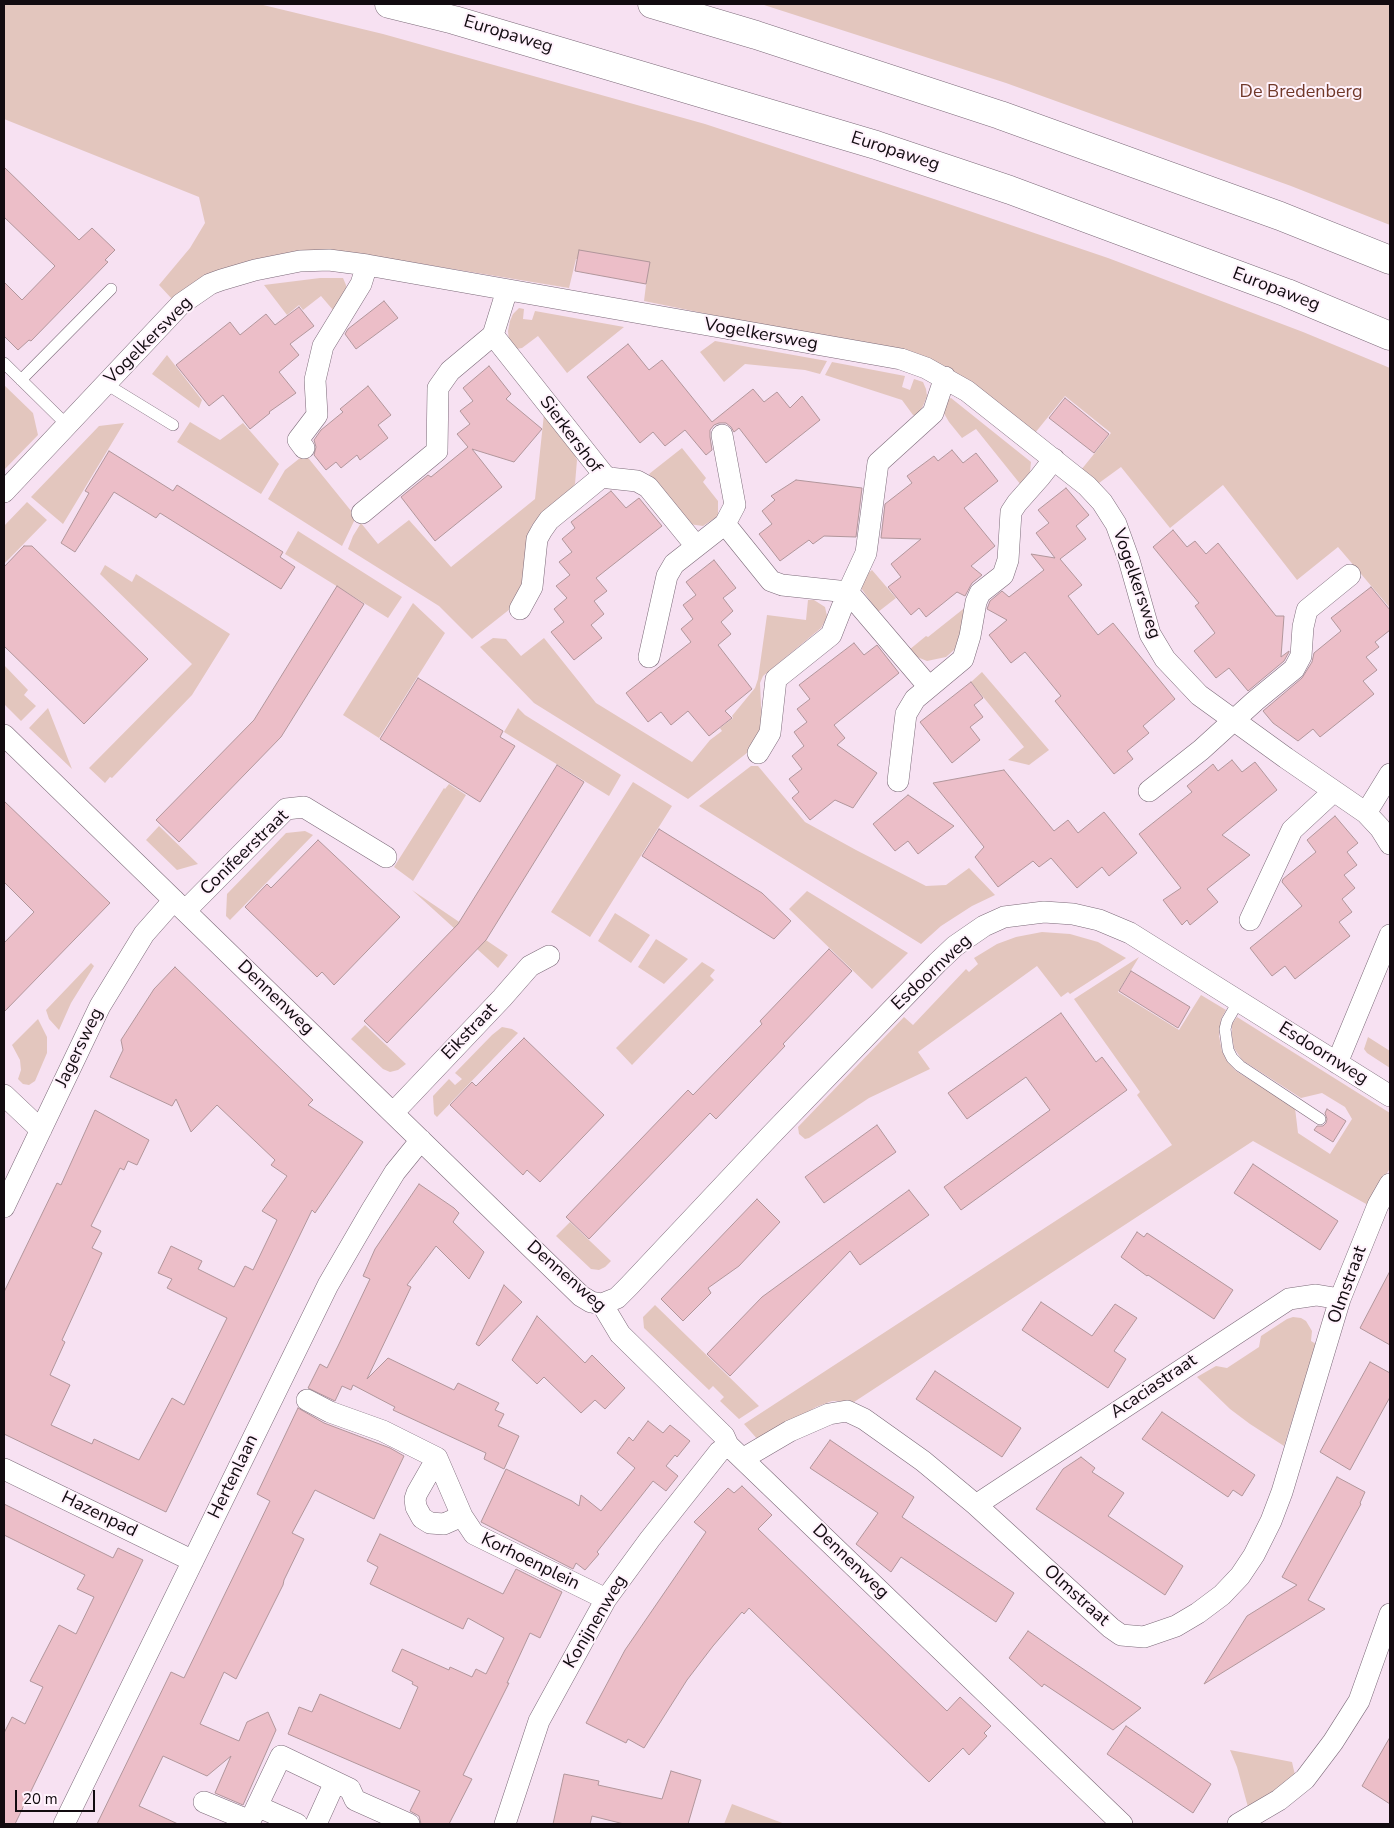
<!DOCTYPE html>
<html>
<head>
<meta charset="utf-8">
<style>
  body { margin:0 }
  #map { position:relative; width:1394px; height:1828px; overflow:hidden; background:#f7e1f2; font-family:"Nunito Sans",sans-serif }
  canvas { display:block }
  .frame { position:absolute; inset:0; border:5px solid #120b10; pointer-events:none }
  .scale { position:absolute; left:15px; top:1790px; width:80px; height:22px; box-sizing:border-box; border:2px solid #120b10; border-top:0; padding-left:6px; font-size:15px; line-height:18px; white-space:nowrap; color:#120b10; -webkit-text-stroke:4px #fff2fc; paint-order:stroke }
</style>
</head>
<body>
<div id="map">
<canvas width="1394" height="1828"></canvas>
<div class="frame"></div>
<div class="scale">20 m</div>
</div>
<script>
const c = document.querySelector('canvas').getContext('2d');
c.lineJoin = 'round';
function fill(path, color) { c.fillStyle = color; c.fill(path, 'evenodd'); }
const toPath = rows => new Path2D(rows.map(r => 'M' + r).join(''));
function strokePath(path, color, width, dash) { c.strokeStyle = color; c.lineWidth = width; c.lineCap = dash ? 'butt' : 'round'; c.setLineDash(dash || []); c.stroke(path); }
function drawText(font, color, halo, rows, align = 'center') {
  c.font = font + ' "Nunito Sans",sans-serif'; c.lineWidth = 4; c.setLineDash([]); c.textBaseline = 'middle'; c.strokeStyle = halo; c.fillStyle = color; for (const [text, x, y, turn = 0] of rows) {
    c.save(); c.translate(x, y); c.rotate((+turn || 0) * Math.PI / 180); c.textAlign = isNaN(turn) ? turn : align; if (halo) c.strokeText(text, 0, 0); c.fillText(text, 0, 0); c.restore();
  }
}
fill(toPath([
  [4,4,259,4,383,34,705,124,934,199,1108,258,1303,332,1390,368,1390,608,1338,547,1297,580,1223,485,1170,528,1121,467,1099,483,1081,470,1111,433,1065,396,1035,433,973,384,950,369,932,360,644,301,648,269,576,259,569,288,367,255,172,299,159,285,190,248,205,223,199,197,4,119],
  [761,4,1390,4,1390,225,1291,186,1006,83],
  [320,278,343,278,346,285,347,293,333,310,321,296,303,310,299,305,287,315,264,285],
  [519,308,524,309,523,319,532,320,535,311,624,327,567,373,538,336,522,348,516,349,509,341,508,331,510,321,513,314],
  [715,341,827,361,820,374,805,370,745,364,724,382,700,352],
  [167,355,202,400,199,408,152,374],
  [832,362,905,376,902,387,910,390,914,379,923,382,926,389,927,396,923,406,916,416,913,415,902,400,825,375],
  [4,385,33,413,38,435,4,470],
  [951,398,1031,462,1030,472,1021,485,976,429,962,438,949,422,942,410,947,400],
  [544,414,571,447,577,460,575,484,563,499,532,525,529,533,523,586,510,609,472,639,439,606,348,549,353,536,361,523,378,544,409,520,451,567,535,499],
  [190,422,220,440,243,423,279,464,261,494,177,442],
  [124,423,63,524,31,497,99,426],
  [682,448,706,478,703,482,718,501,718,516,703,526,689,524,649,474],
  [305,454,356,517,342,546,268,499,285,470],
  [27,502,47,520,4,564,4,526],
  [298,531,402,597,388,618,285,554],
  [105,565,132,582,136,574,230,634,192,695,112,778,110,777,105,783,89,768,192,664,100,574],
  [872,570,896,598,878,612,861,588,862,578],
  [808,600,814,600,825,607,827,616,825,621,821,628,763,676,760,683,762,728,752,749,688,799,534,703,480,647,493,638,506,639,521,656,544,638,596,703,692,762,710,740,722,731,720,728,733,718,732,716,755,688,758,679,767,615,806,620],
  [413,603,445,633,379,738,343,715],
  [967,606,960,641,954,650,946,657,927,661,917,657,909,650,926,636,928,637],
  [4,665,28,690,24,695,36,706,21,721,4,704],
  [982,672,1049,750,1029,765,1008,760,1024,747,971,682],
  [48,708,72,769,29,728],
  [518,708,525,715,621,775,609,796,504,732],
  [751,766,758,766,805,822,856,850,926,886,946,885,969,868,995,895,972,906,941,926,921,944,699,806],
  [633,782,672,806,590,937,551,912],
  [449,784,466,795,413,881,394,867,444,788,445,789],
  [159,826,198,864,177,870,146,840],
  [305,831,313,835,230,920,226,916,227,894,286,833],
  [412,890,508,955,498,968],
  [807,891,908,953,872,989,789,909],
  [615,913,650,935,631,963,598,941],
  [1042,932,1070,934,1098,942,1126,958,1070,994,1068,992,1061,997,1037,966,918,1052,930,1069,869,1098,809,1138,805,1139,799,1134,798,1127,904,1017,913,1025,966,969,969,972,978,964,974,958,997,944,1016,937],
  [656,939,688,959,664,984,638,967],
  [1139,957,1118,992,1179,1030,1201,995,1226,1010,1221,1019,1219,1036,1222,1051,1227,1061,1236,1071,1295,1108,1298,1133,1330,1154,1352,1119,1345,1107,1322,1093,1301,1098,1242,1060,1234,1048,1232,1036,1232,1024,1237,1017,1390,1113,1390,1168,1368,1205,1253,1141,854,1402,845,1401,832,1401,816,1407,759,1441,744,1424,1172,1145,1137,1095,1140,1092,1074,999],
  [702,962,715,970,710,976,714,980,632,1065,616,1048],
  [91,963,94,966,71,1003,59,1030,49,1019,46,1010],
  [38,1019,47,1037,47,1053,35,1081,29,1085,23,1084,18,1079,21,1070,20,1060,12,1045],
  [365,1025,406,1064,398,1070,390,1072,383,1069,351,1039],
  [502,1027,512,1029,518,1033,437,1117,434,1114,433,1096,449,1079,455,1085,462,1079,455,1073,492,1035],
  [1368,1037,1390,1051,1390,1068,1367,1053,1364,1049],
  [570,1222,611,1261,605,1267,599,1270,591,1269,556,1236],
  [655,1305,759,1406,739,1419,720,1401,724,1397,713,1386,709,1390,644,1328,643,1317],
  [1293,1317,1301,1318,1306,1321,1312,1331,1311,1341,1316,1344,1284,1446,1250,1424,1230,1409,1197,1377,1216,1366,1227,1368,1259,1347,1261,1336,1287,1319],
  [1230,1750,1292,1762,1295,1775,1275,1792,1248,1807,1237,1767],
  [732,1804,785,1824,724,1824]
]), '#e3c6be');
const building = toPath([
  [4,167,79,240,92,228,115,250,105,260,108,262,31,341,29,340,18,350,4,336,4,282,22,300,55,266,4,217,4,167],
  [579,250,650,262,646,284,575,271,579,250],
  [384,301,398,318,356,349,345,334,348,329,384,301],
  [299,307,314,326,290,344,299,355,279,372,296,393,269,412,270,413,250,429,223,395,209,406,176,365,230,322,240,335,266,314,275,325,299,307],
  [628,344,649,370,662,360,712,422,753,389,764,402,777,392,790,408,802,396,820,420,766,463,739,428,734,432,731,427,726,423,719,423,714,425,710,430,710,437,712,450,706,455,685,430,665,446,653,432,640,443,587,377,628,344],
  [489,366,511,394,506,399,542,429,514,462,472,449,502,487,435,541,401,497,428,475,431,477,468,447,457,434,470,424,460,411,473,401,463,388,489,366],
  [368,386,391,415,378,425,388,438,360,460,357,455,341,468,336,462,326,470,314,455,316,447,314,440,321,430,343,412,340,409,368,386],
  [1065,398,1109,434,1094,453,1049,418,1065,398],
  [952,450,963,463,976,453,998,481,964,508,995,546,971,566,982,575,972,583,965,596,957,592,926,617,919,608,911,615,888,587,901,577,891,564,921,539,881,538,885,504,912,483,907,476,934,456,938,461,952,450],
  [109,451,173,491,177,485,283,552,280,557,295,567,281,589,160,513,156,518,114,492,75,552,61,543,89,493,85,491,109,451],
  [796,480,862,488,856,537,824,536,813,544,809,540,780,561,759,534,772,524,762,511,775,500,771,496,796,480],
  [1066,488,1089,515,1076,526,1086,539,1060,559,1082,585,1068,596,1098,635,1113,623,1175,699,1143,726,1149,733,1127,751,1133,759,1114,774,1055,701,1061,696,1025,652,1011,663,989,635,1007,620,987,609,990,601,1002,591,1009,597,1044,570,1031,554,1055,558,1036,533,1049,523,1038,510,1066,488],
  [611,491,626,508,639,498,662,526,596,578,607,591,594,601,604,614,591,625,602,638,574,660,551,632,564,622,554,609,567,598,556,586,570,575,559,562,572,552,562,539,575,528,571,522,611,491],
  [1173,530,1187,547,1195,541,1206,554,1218,543,1276,616,1284,616,1281,657,1289,651,1289,652,1284,661,1248,691,1229,668,1216,678,1194,651,1215,633,1195,606,1199,603,1153,547,1173,530],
  [24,546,32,546,148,659,84,724,4,646,4,567,24,546],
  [714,560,736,588,723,598,733,611,721,622,731,634,718,645,752,689,725,711,732,718,709,736,688,711,671,725,661,712,648,722,626,693,691,642,681,629,693,619,683,605,696,595,686,582,714,560],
  [337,586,364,604,281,737,179,842,156,820,254,720,337,586],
  [1371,587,1390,610,1390,630,1375,642,1379,647,1366,657,1377,670,1363,681,1374,694,1320,737,1313,729,1298,741,1273,723,1263,711,1302,678,1312,662,1314,653,1341,631,1331,618,1371,587],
  [854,643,864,655,877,645,899,673,834,725,845,738,837,745,877,773,853,808,835,800,810,820,792,798,799,792,789,779,802,769,792,756,804,746,794,732,807,722,797,709,810,699,799,685,854,643],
  [418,678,503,731,500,737,515,746,480,802,380,739,418,678],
  [971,682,983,698,974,705,983,717,970,727,980,740,952,763,920,722,971,682],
  [1232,760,1242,772,1255,762,1277,790,1222,835,1250,855,1207,889,1218,902,1190,925,1187,920,1182,925,1163,900,1181,888,1139,834,1192,792,1187,786,1213,764,1218,771,1232,760],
  [557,765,584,782,486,940,387,1043,364,1021,458,924,557,765],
  [1004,770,1054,831,1068,820,1078,833,1104,812,1137,853,1109,876,1102,867,1077,888,1051,858,1039,867,1033,861,998,887,975,857,984,847,933,783,1004,770],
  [908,795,954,826,918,854,908,841,895,851,873,824,908,795],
  [4,801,110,903,4,1012,4,943,34,912,4,882,4,801],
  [1335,816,1358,843,1347,852,1357,865,1344,875,1355,888,1342,899,1352,912,1339,922,1350,936,1295,979,1285,966,1272,976,1250,948,1302,906,1282,882,1283,879,1316,852,1307,840,1335,816],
  [659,829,762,893,791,921,774,939,642,856,659,829],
  [318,840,400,917,334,985,322,972,317,977,245,907,267,884,271,888,318,840],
  [829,949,852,971,783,1044,785,1046,716,1119,710,1113,589,1239,566,1217,688,1090,693,1095,762,1024,760,1021,829,949],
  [175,967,313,1100,308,1105,363,1142,315,1213,312,1210,166,1512,4,1434,4,1292,57,1183,61,1185,95,1110,149,1140,137,1165,128,1161,124,1170,120,1168,91,1226,101,1231,92,1248,102,1253,62,1340,65,1342,50,1375,70,1385,51,1425,92,1444,94,1439,139,1460,172,1398,184,1405,227,1318,167,1288,172,1279,158,1273,171,1246,202,1261,198,1269,234,1287,245,1266,253,1270,277,1220,262,1211,287,1176,271,1165,275,1160,217,1105,191,1132,176,1099,172,1106,110,1077,123,1050,121,1040,154,989,175,967],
  [1131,971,1190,1007,1178,1028,1119,991,1131,971],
  [1061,1013,1096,1062,1102,1057,1127,1090,961,1210,944,1187,1050,1110,1026,1077,967,1119,948,1093,1061,1013],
  [524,1038,604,1115,540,1182,527,1170,523,1175,450,1105,472,1082,476,1086,524,1038],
  [1327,1109,1346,1121,1333,1142,1314,1130,1317,1126,1323,1126,1326,1123,1327,1119,1325,1113,1327,1109],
  [877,1125,896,1152,824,1203,805,1177,877,1125],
  [1253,1164,1338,1221,1320,1250,1234,1193,1253,1164],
  [419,1184,454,1208,459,1213,453,1222,484,1252,469,1279,436,1246,407,1285,411,1287,367,1379,388,1358,454,1390,458,1383,499,1403,495,1410,504,1414,498,1426,519,1436,504,1469,484,1459,486,1453,393,1410,395,1407,353,1385,351,1390,342,1386,335,1401,308,1388,320,1364,327,1368,338,1346,370,1279,363,1276,375,1249,419,1184],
  [909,1190,929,1215,860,1265,850,1251,730,1376,707,1354,762,1297,909,1190],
  [757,1199,780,1222,739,1266,708,1288,711,1293,683,1321,661,1299,757,1199],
  [1137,1232,1144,1237,1147,1233,1233,1290,1214,1319,1148,1275,1147,1276,1121,1257,1137,1232],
  [1390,1271,1390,1345,1360,1328,1390,1271],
  [504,1285,522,1302,479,1346,476,1344,504,1285],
  [1041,1302,1092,1336,1115,1304,1137,1318,1114,1351,1126,1359,1108,1388,1022,1330,1041,1302],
  [537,1316,585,1363,592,1355,625,1388,605,1409,595,1400,581,1413,544,1377,537,1384,512,1360,537,1316],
  [1370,1362,1390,1373,1390,1397,1350,1470,1320,1452,1370,1362],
  [935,1371,1021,1428,1002,1457,916,1399,935,1371],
  [298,1408,324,1423,390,1448,404,1456,374,1519,315,1490,292,1533,304,1539,284,1580,283,1585,236,1679,224,1672,200,1724,239,1741,247,1722,268,1712,276,1730,243,1805,215,1793,231,1756,207,1776,163,1756,139,1806,178,1824,97,1824,171,1672,184,1678,257,1528,270,1501,257,1494,298,1408],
  [1162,1412,1255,1475,1242,1496,1233,1490,1228,1497,1142,1439,1162,1412],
  [648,1421,663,1433,670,1425,690,1441,677,1457,675,1455,666,1466,678,1476,666,1491,653,1481,597,1552,599,1554,585,1570,576,1563,573,1569,481,1522,506,1469,572,1501,579,1506,581,1495,601,1511,635,1468,617,1453,629,1437,633,1441,648,1421],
  [830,1440,914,1497,902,1517,1014,1593,996,1622,901,1557,891,1572,856,1544,878,1513,810,1468,830,1440],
  [1081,1457,1095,1468,1092,1472,1124,1493,1108,1516,1183,1566,1165,1595,1036,1509,1063,1469,1081,1457],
  [1337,1477,1365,1492,1360,1503,1361,1504,1308,1600,1325,1609,1204,1684,1247,1616,1297,1585,1282,1577,1337,1477],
  [742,1486,772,1515,758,1529,867,1634,947,1711,960,1697,991,1726,984,1733,987,1736,969,1755,963,1748,929,1782,749,1608,744,1614,742,1612,713,1646,687,1680,644,1748,628,1739,626,1743,586,1723,625,1650,706,1532,694,1522,728,1488,734,1493,742,1486],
  [4,1504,113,1558,118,1548,143,1560,15,1824,4,1824,4,1733,12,1717,25,1724,43,1687,30,1681,59,1625,76,1634,94,1597,77,1589,85,1575,4,1535,4,1504],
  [380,1534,503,1594,516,1569,562,1592,540,1638,530,1633,507,1683,509,1683,463,1775,472,1779,449,1824,421,1824,419,1816,410,1811,420,1791,288,1734,299,1707,312,1712,320,1694,400,1729,418,1687,412,1684,413,1682,392,1671,402,1649,449,1670,450,1667,472,1677,476,1669,486,1674,504,1638,468,1618,463,1629,370,1584,378,1567,367,1561,380,1534],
  [1028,1631,1058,1652,1141,1708,1113,1730,1044,1684,1042,1687,1009,1658,1028,1631],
  [1126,1726,1211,1784,1193,1813,1107,1754,1126,1726],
  [1390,1737,1390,1804,1362,1786,1390,1737],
  [671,1771,701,1780,688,1824,624,1824,592,1816,590,1824,553,1824,564,1774,599,1781,598,1785,662,1799,671,1771]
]);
fill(building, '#ecbec8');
strokePath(building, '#b1969b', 1);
const service = toPath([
  [4,363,67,425],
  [21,380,111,289],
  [106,384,173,425],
  [1238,1002,1227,1021,1225,1029,1228,1050,1232,1058,1240,1066,1320,1119]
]);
const minor = toPath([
  [493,335,604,475,549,520,542,530,537,539,532,587,520,609],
  [304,448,298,440,317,415,315,380,323,346,361,284,367,265],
  [604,475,609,478,637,481,648,487,696,546],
  [4,492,181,304,210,284,221,280,255,270,300,261,329,260,367,265,901,359,926,368,967,391,1087,486,1102,502,1116,524,1129,560,1150,634,1165,659,1199,695,1286,758,1366,813,1380,828,1390,844],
  [362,513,437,451,438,388,450,371,493,335,507,290],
  [725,524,771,581,782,585,848,592],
  [848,592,929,687],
  [649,657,667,576,674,564,725,524,735,505,722,435],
  [4,735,581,1296,591,1302,602,1304,620,1334,724,1436,728,1445,1122,1824],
  [758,753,770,733,776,679,831,635,848,592,866,553,878,463,933,413,945,377],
  [898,781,906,714,915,699,963,659,970,636,976,602,980,593,1003,575,1008,560,1011,512,1017,503,1040,477,1054,459],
  [1149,791,1201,750,1255,701,1294,669,1301,656,1303,627,1307,610,1350,575],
  [1366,813,1390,774],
  [185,911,286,809,304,807,386,857],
  [1250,920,1292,830,1334,791],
  [1337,1063,1390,935],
  [4,1095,41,1130],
  [393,1113,502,998,530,966,549,956],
  [4,1207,100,1006,144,934,174,900],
  [602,1304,617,1298,629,1286,770,1136,937,963,955,946,984,926,1004,917,1044,912,1073,914,1099,920,1130,933,1390,1096],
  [307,1400,330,1412,383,1431,437,1458,462,1516,474,1534,606,1599],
  [437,1458,417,1493,415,1499,416,1507,422,1518,430,1523,444,1524,462,1516],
  [744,1458,790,1431,829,1414,847,1411,864,1419,923,1461,976,1505,1111,1628,1121,1635,1144,1637,1176,1626,1198,1613,1222,1595,1240,1576,1254,1555,1271,1521,1282,1492,1340,1299,1378,1205,1390,1184],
  [4,1469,193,1561],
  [976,1505,1289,1299,1316,1295,1340,1299],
  [204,1802,250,1821,281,1756,350,1789,355,1800,409,1824],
  [257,1806,297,1824],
  [64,1824,328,1285,371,1211,395,1172,421,1140],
  [316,1824,335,1782],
  [505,1824,539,1721,606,1599,650,1539,719,1452,728,1445],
  [1238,1824,1279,1800,1305,1779,1333,1742,1359,1701,1390,1614]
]);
const motorway = toPath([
  [389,4,454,20,876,145,1010,190,1287,293,1390,336],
  [652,4,756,35,1000,115,1280,216,1390,260]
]);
strokePath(service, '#7c6a79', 12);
strokePath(minor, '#7c6a79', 22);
strokePath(motorway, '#7c6a79', 29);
strokePath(service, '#fff', 11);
strokePath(minor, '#fff', 21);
strokePath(motorway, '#fff', 28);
drawText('18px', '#120b10', '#fff2fc', [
  ["Europaweg",508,35,17],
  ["Europaweg",895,152,18],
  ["Europaweg",1276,290,21],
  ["Vogelkersweg",761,335,10],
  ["Vogelkersweg",149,341,-45],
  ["Sierkershof",570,435,53],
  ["Vogelkersweg",1136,584,71],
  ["Conifeerstraat",245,853,-44],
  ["Esdoornweg",932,973,-43],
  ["Dennenweg",275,998,44],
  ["Eikstraat",470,1032,-46],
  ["Jagersweg",80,1048,-64],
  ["Esdoornweg",1323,1054,32],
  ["Dennenweg",566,1277,41],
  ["Olmstraat",1348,1285,-70],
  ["Acaciastraat",1154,1387,-34],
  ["Hertenlaan",234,1477,-64],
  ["Hazenpad",99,1515,26],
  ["Korhoenplein",530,1562,26],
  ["Dennenweg",850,1562,44],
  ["Olmstraat",1076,1596,42],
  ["Konijnenweg",596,1622,-59]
]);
drawText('18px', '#703829', '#fff2fc', [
  ["De Bredenberg",1301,93]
]);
</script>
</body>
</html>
